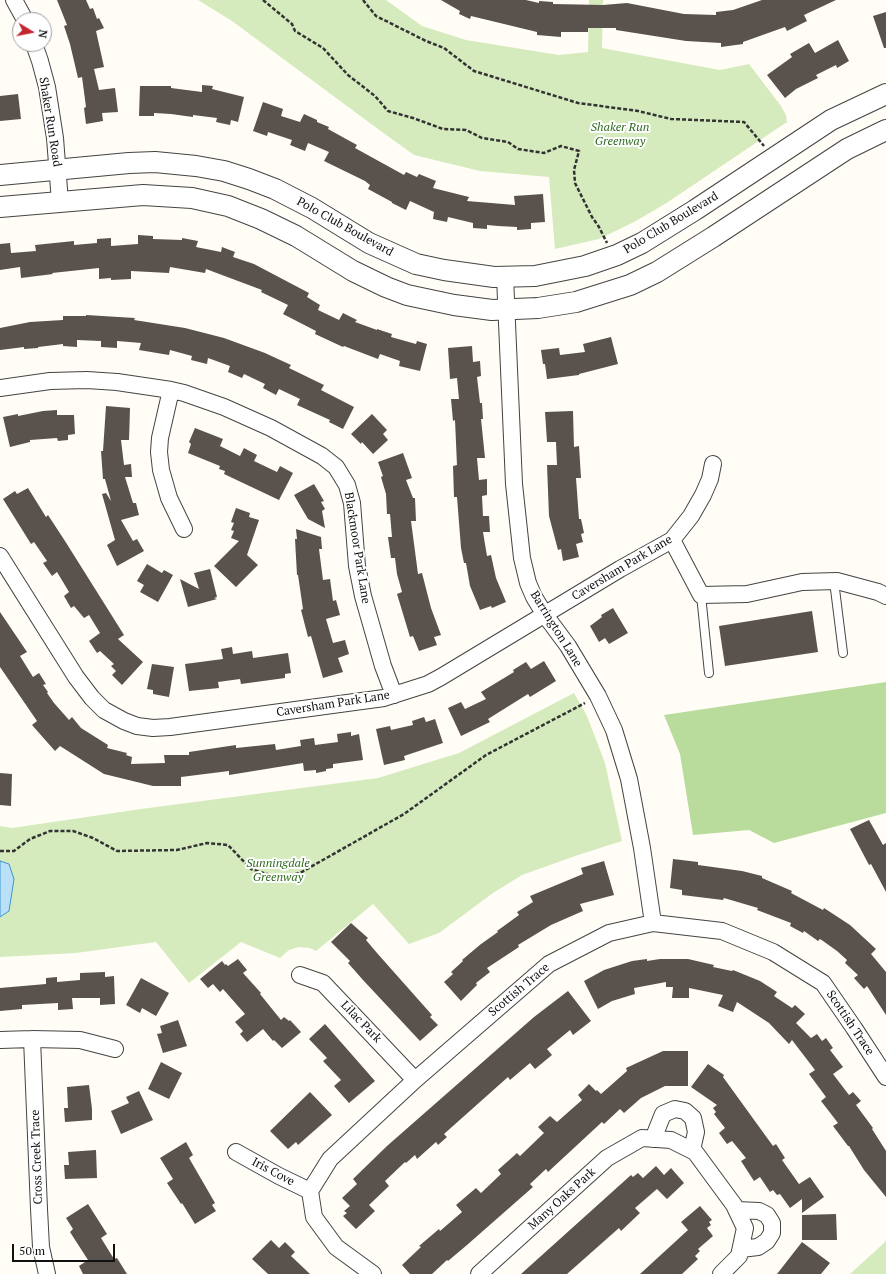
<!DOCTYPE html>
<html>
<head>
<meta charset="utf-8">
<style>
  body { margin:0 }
  #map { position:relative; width:886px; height:1274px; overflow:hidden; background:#fffdf5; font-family:"PT Serif",serif }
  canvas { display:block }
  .north { position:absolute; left:12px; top:12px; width:40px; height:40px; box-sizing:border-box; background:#fff; border:1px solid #a0a0a0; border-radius:50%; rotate:100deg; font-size:11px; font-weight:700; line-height:16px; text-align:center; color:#111 }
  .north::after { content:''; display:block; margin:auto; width:14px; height:18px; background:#c4262e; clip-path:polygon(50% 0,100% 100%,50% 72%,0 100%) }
  .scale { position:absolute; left:12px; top:1244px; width:103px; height:18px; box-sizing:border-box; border:2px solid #111; border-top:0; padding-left:5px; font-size:12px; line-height:14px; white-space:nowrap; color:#111; -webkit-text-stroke:3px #fff; paint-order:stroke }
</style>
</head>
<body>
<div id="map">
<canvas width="886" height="1274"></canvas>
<div class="north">N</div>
<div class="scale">50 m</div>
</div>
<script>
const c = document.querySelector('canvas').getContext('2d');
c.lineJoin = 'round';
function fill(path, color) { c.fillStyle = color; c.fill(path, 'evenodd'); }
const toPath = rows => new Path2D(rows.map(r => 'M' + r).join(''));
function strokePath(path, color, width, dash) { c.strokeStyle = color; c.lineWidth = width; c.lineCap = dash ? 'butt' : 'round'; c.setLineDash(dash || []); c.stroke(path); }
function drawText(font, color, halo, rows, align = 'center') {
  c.font = font + ' "PT Serif",serif'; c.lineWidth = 4; c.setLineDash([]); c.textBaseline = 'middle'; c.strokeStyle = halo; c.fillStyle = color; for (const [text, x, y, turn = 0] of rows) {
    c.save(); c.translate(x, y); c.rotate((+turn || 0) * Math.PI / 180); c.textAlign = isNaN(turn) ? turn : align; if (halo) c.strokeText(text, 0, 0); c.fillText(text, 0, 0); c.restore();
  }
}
fill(toPath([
  [198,0,386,0,422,26,466,40,559,55,588,52,589,0,603,0,602,48,720,70,749,64,781,106,786,115,787,122,665,204,634,222,599,239,555,249,549,177,480,171,414,155,378,129,232,21],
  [574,693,587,716,605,763,622,841,578,855,522,875,493,893,439,933,409,944,373,904,316,951,310,948,299,947,289,950,280,958,241,942,189,983,156,942,76,953,0,957,0,826,12,828,141,809,378,778,459,753],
  [886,1240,886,1274,850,1274,884,1243]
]), '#d5ebbd');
fill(toPath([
  [886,682,886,813,774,843,749,830,693,835,680,754,664,715]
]), '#b9dc9c');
const water = toPath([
  [0,861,9,864,14,879,9,911,0,917,0,861]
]);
fill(water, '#b9e0f7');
strokePath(water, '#3f96cf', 1);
fill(toPath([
  [57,0,86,0,90,9,93,8,97,19,99,18,104,28,96,31,104,67,94,69,99,90,115,88,118,112,102,113,103,121,86,124,84,108,86,107,82,77,78,78,70,44,64,26,67,25],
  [441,0,526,0,539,3,539,1,553,2,553,4,603,5,627,3,684,14,716,15,716,12,733,10,762,0,836,0,804,15,807,21,787,31,785,27,743,42,743,44,721,47,721,43,686,41,616,30,616,28,588,28,588,32,561,32,561,37,537,35,537,32,471,16,470,19,459,14,460,11],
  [886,12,886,48,884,48,873,16],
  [838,40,849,61,837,68,836,65,816,75,818,78,796,89,785,98,767,75,792,57,790,54,809,43,815,53],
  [202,85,213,86,212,89,244,97,238,122,231,120,230,125,216,122,217,118,193,115,193,117,171,114,154,113,154,116,139,116,140,86,171,86,171,88,202,92],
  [18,94,21,119,0,121,0,96],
  [263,102,283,109,281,116,300,122,304,114,317,120,317,122,329,127,328,129,357,145,355,148,404,175,406,172,417,177,419,174,436,181,433,188,469,197,467,201,515,205,514,196,543,194,545,222,531,223,531,229,517,230,517,227,498,226,487,225,487,229,473,228,473,223,448,217,447,222,433,219,434,212,410,201,406,210,392,203,392,202,368,189,370,185,365,181,324,161,329,152,308,143,305,151,290,145,292,140,268,132,267,136,253,131],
  [138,235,153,236,153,239,182,240,182,238,198,241,196,247,221,252,222,247,235,252,233,257,254,264,309,293,307,297,320,305,318,310,339,320,343,313,357,320,355,322,377,330,377,329,392,334,391,337,416,344,417,341,427,344,420,371,399,366,400,361,380,354,378,359,344,346,343,347,315,334,316,331,283,314,288,305,261,292,262,290,206,269,205,273,170,267,169,273,131,271,131,279,111,280,111,278,99,279,99,268,52,273,53,274,21,278,20,267,0,270,0,244,10,243,11,253,36,251,35,245,74,241,74,245,97,243,97,239,111,238,111,246,138,244],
  [86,315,135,318,134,320,185,328,224,338,265,353,291,365,289,368,324,385,321,390,354,407,343,429,329,422,330,420,297,405,300,399,279,389,276,395,263,388,265,384,244,374,242,378,228,372,230,366,208,358,207,364,191,360,192,356,170,350,169,355,139,350,141,343,117,341,117,348,101,347,101,341,77,340,77,347,63,346,63,344,38,347,38,348,24,349,24,347,0,350,0,328,30,322,63,320,63,316,86,316],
  [611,337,618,364,579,374,579,375,547,379,545,364,543,364,541,350,559,348,560,355,585,352,583,344],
  [472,346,473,362,480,361,481,376,477,377,480,403,482,403,483,419,481,419,485,458,477,458,479,480,487,479,487,495,482,496,483,516,489,516,490,532,483,532,487,556,491,555,496,578,506,602,492,608,491,606,480,610,470,586,466,563,464,563,461,548,457,497,454,497,453,466,457,465,455,420,453,421,451,399,459,399,457,378,450,379,448,348],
  [106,406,130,408,129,440,121,440,124,465,131,464,132,477,125,477,133,503,136,503,139,515,121,520,133,541,137,539,144,551,117,566,107,545,115,540,102,494,106,493,111,501,105,479,103,479,101,451,103,451],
  [57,410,57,415,74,415,75,434,68,435,68,440,58,441,57,438,30,440,30,442,10,447,3,417,18,414,18,416,43,411],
  [573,411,574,447,579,446,581,478,576,478,579,519,581,519,584,533,581,534,583,542,576,544,579,557,563,561,561,549,558,550,549,516,547,465,557,465,556,442,547,442,545,412],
  [372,414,387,430,383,434,388,440,373,454,362,442,361,444,351,434],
  [195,428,223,439,220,446,240,456,244,448,257,455,254,461,277,472,280,466,293,473,279,500,224,474,225,471,219,469,220,466,188,453,191,444,189,442],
  [403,453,412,478,406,480,413,498,415,498,416,521,411,521,418,574,422,573,431,608,441,635,434,637,437,645,419,651,413,636,410,637,397,594,402,592,397,574,395,558,391,558,388,537,392,537,390,514,387,514,386,494,381,477,383,476,378,462],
  [314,484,324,501,321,502,325,509,322,511,325,528,308,519,294,495],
  [28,488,46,517,48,515,65,541,124,635,118,639,143,662,122,685,112,675,116,671,111,666,114,664,100,651,97,653,89,641,100,633,89,615,84,618,74,606,71,608,64,596,69,592,57,572,52,576,43,563,47,561,34,542,31,544,3,499,15,491,17,494],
  [236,508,250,513,249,517,259,520,247,555,258,565,236,587,214,566,239,541,231,538,234,531,231,530,234,523,231,522],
  [296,529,321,537,322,549,319,549,323,580,330,579,333,601,336,600,340,615,326,619,333,643,345,640,349,654,338,658,343,672,323,678,311,636,308,637,301,610,303,609,298,575,297,575,295,539,297,539],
  [147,564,162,573,164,570,173,575,158,602,140,592,144,585,137,581],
  [210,569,217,597,214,598,217,599,188,607,180,579,199,589,194,573],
  [613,608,628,633,609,644,605,638,599,642,590,626,602,617,601,615],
  [812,611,818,652,725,666,719,626],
  [0,612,27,652,20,656,33,677,39,673,46,684,43,685,48,692,47,693,54,703,69,720,72,717,81,728,108,745,107,748,127,753,126,755,132,757,131,764,165,763,164,755,189,755,189,752,236,745,236,748,275,744,276,750,301,746,300,740,314,738,315,745,338,742,337,734,351,732,351,736,359,734,363,760,333,764,333,768,326,769,326,771,316,773,316,770,304,771,303,763,229,775,229,771,181,777,181,786,153,786,104,774,60,746,55,751,32,725,37,721,0,667],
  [232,647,233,654,252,651,253,658,288,653,291,673,285,674,285,678,241,684,240,679,218,682,219,688,189,691,185,664,223,659,221,649],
  [544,661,556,681,530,697,528,694,488,719,490,722,461,736,448,708,461,702,465,709,486,699,481,692,514,672,513,670,526,662,531,669],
  [152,664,174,667,169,697,153,694,153,690,147,689],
  [424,717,426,722,435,719,443,743,404,756,405,760,384,765,376,729,390,726,391,730,413,725,412,721],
  [0,773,12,774,11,806,0,805],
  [869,820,883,845,886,843,886,892,871,864,869,865,850,829],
  [673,859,698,862,698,865,742,871,762,876,762,878,792,891,791,893,823,910,824,908,850,925,876,949,871,954,886,972,886,1015,867,986,864,989,854,978,858,975,845,963,847,960,837,951,823,941,820,939,818,941,804,931,803,933,790,926,791,923,757,910,758,908,724,898,723,900,682,895,682,890,670,888],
  [604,861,614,895,580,904,583,911,551,925,518,945,519,947,487,968,490,972,476,983,477,985,461,1001,444,982,453,974,451,972,463,961,462,960,481,944,498,932,497,931,519,915,517,912,533,902,530,896,583,874,581,868],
  [351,923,368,938,366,940,377,953,432,1015,430,1017,438,1025,420,1041,363,980,348,963,350,961,331,942],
  [238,959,247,970,243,973,261,993,260,994,281,1020,284,1017,289,1021,290,1020,301,1032,282,1048,274,1040,273,1041,263,1029,247,1042,240,1034,243,1031,235,1022,245,1014,223,989,220,992,213,984,208,988,200,979,222,961,225,965,226,964,228,966],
  [647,959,647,961,660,959,688,959,714,965,713,967,732,971,733,970,760,981,777,992,774,996,792,1008,795,1005,805,1014,796,1023,811,1038,817,1034,822,1041,826,1038,833,1048,830,1050,843,1067,833,1074,849,1095,853,1092,861,1101,856,1105,873,1128,872,1129,886,1151,886,1197,864,1170,849,1146,848,1146,833,1126,838,1123,821,1101,826,1097,809,1074,815,1070,792,1040,789,1044,769,1023,737,1002,733,1012,718,1006,723,995,689,988,689,998,672,998,673,987,666,987,666,982,634,988,635,994,612,1001,598,1009,584,981,604,970,632,961],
  [105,972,105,977,114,976,115,1004,100,1005,100,998,72,998,73,1009,58,1010,58,1003,22,1005,22,1009,0,1011,0,988,46,984,46,978,57,977,57,982,80,980,80,973],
  [141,978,169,993,156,1016,142,1008,140,1013,126,1005],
  [568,991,591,1021,573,1035,570,1030,547,1049,552,1055,535,1069,530,1063,510,1080,508,1077,444,1134,447,1137,438,1145,436,1142,417,1159,415,1155,406,1163,405,1162,385,1181,389,1186,369,1205,375,1211,356,1229,343,1216,347,1213,344,1211,350,1206,342,1198,357,1184,353,1179,387,1146,534,1017],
  [178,1020,187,1046,163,1053,157,1034,162,1033,160,1026],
  [325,1024,375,1081,349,1103,334,1086,341,1080,323,1061,327,1058,309,1039],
  [663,1051,688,1051,688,1086,665,1086,641,1098,624,1113,620,1109,604,1124,602,1122,548,1172,546,1169,530,1184,533,1187,467,1245,448,1261,447,1260,432,1274,410,1274,402,1265,421,1247,419,1246,439,1229,440,1231,462,1212,456,1205,476,1188,481,1193,501,1174,498,1170,517,1153,520,1156,544,1133,538,1127,550,1116,557,1122,582,1100,578,1095,589,1084,596,1091,597,1090,601,1094,627,1071,626,1068],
  [161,1062,182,1073,169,1099,148,1089],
  [708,1064,724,1075,723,1077,773,1146,776,1144,785,1158,782,1160,799,1184,810,1177,824,1197,802,1213,802,1199,790,1208,780,1194,777,1195,773,1190,770,1192,760,1177,754,1181,741,1161,746,1158,732,1141,727,1144,719,1133,725,1128,714,1114,716,1112,713,1108,717,1105,691,1087],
  [89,1085,92,1109,92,1120,65,1122,64,1108,68,1108,67,1087],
  [139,1091,153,1120,121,1134,111,1111,129,1103,126,1097],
  [310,1092,332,1115,298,1145,296,1142,288,1149,270,1131],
  [186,1142,193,1155,189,1158,215,1203,212,1205,216,1211,195,1224,182,1203,181,1204,167,1183,173,1179,160,1158],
  [96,1150,97,1178,65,1179,64,1165,69,1165,68,1152],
  [656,1166,664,1175,671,1168,684,1183,667,1199,657,1189,635,1208,640,1213,621,1231,619,1228,567,1274,521,1274,631,1175,633,1177,638,1173,643,1178],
  [88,1204,107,1234,101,1238,114,1259,117,1258,127,1274,83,1274,79,1266,88,1260,70,1232,73,1229,66,1218],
  [700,1206,712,1220,709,1222,711,1225,707,1228,713,1236,698,1249,700,1251,695,1256,698,1259,682,1274,640,1274,688,1230,681,1222],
  [836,1214,837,1240,802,1240,802,1215],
  [271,1240,279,1248,285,1242,295,1252,291,1256,310,1274,268,1274,252,1259],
  [802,1242,830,1263,821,1274,777,1274]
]), '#5a524d');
const service = toPath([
  [834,581,843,653],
  [701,595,709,673]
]);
const minor = toPath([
  [14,0,25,20],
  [34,44,40,61,47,87,55,138,60,202],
  [505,277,514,484,522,558,528,583,534,597,545,615,568,646,598,696,614,730,629,779,642,848,653,923],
  [0,388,50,381,87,380,117,382,171,390,184,393,224,407,271,428,322,456,336,467,347,485,352,503,357,566,363,596,383,666,394,695],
  [171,390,160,438,159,452,161,470,169,498,184,529],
  [672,540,701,595,747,594,802,582,837,581,878,592,886,596],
  [0,556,76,677,92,698,104,710,124,721,137,726,153,728,170,727,384,698,428,684,441,677,620,569,672,540,691,516,703,495,710,479,713,464],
  [300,975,323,983,415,1080],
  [32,1039,39,1209,41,1247,47,1274],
  [0,1040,32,1039,80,1040,115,1049],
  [653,1139,663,1114,675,1109,685,1111,693,1118,696,1132,692,1150],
  [236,1152,279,1176,310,1191],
  [737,1210,759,1211,767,1215,772,1223,772,1233,767,1241,758,1247,741,1249],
  [373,1274,336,1247,314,1217,310,1191,330,1159,415,1080,549,964,609,933,653,923,722,931,773,952,823,983,854,1028,886,1077],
  [479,1274,607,1158,642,1138,671,1140,695,1152,734,1205,745,1228,739,1256,721,1274]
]);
const tertiary = toPath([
  [0,175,129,163,155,162,196,166,224,171,249,179,275,189,312,208,369,243,416,264,444,270,494,277,535,276,585,266,617,255,642,243,695,210,831,120,886,94],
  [0,207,143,195,192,198,228,206,261,219,296,236,353,271,386,287,407,295,454,305,492,310,538,308,576,302,630,285,657,272,713,237,847,149,886,130]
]);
strokePath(service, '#444', 10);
strokePath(minor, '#444', 18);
strokePath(tertiary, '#444', 22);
strokePath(toPath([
  [263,0,292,24,295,31,323,48,348,75,375,96,388,111,413,118,443,129,466,130,482,138,508,142,518,149,544,153,561,146,579,151,574,170,575,183,592,217,599,227,607,243],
  [363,0,376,16,426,41,444,48,474,71,578,103,638,111,671,119,744,122,764,146],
  [0,851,14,851,30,839,50,831,73,831,93,838,117,851,177,850,207,843,228,845,251,869,280,878,300,873,404,814,486,755,585,703]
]), '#333', 2.5, [4, 2]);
strokePath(service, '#fff', 8);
strokePath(minor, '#fff', 16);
strokePath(tertiary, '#fff', 20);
drawText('12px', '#111', '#fff', [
  ["Shaker Run Road",50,122,81],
  ["Polo Club Boulevard",671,223,-31],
  ["Polo Club Boulevard",345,227,29],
  ["Blackmoor Park Lane",357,548,81],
  ["Caversham Park Lane",622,568,-31],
  ["Barrington Lane",556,629,58],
  ["Caversham Park Lane",333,704,-9],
  ["Scottish Trace",519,990,-40],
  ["Lilac Park",361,1022,46],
  ["Scottish Trace",850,1023,56],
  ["Cross Creek Trace",37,1157,-92],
  ["Iris Cove",273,1172,28],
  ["Many Oaks Park",562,1199,-42]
]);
drawText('italic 12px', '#2f6b1f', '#fff', [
  ["Shaker Run",620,128],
  ["Greenway",620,142],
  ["Sunningdale",278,864],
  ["Greenway",278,878]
]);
</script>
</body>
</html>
